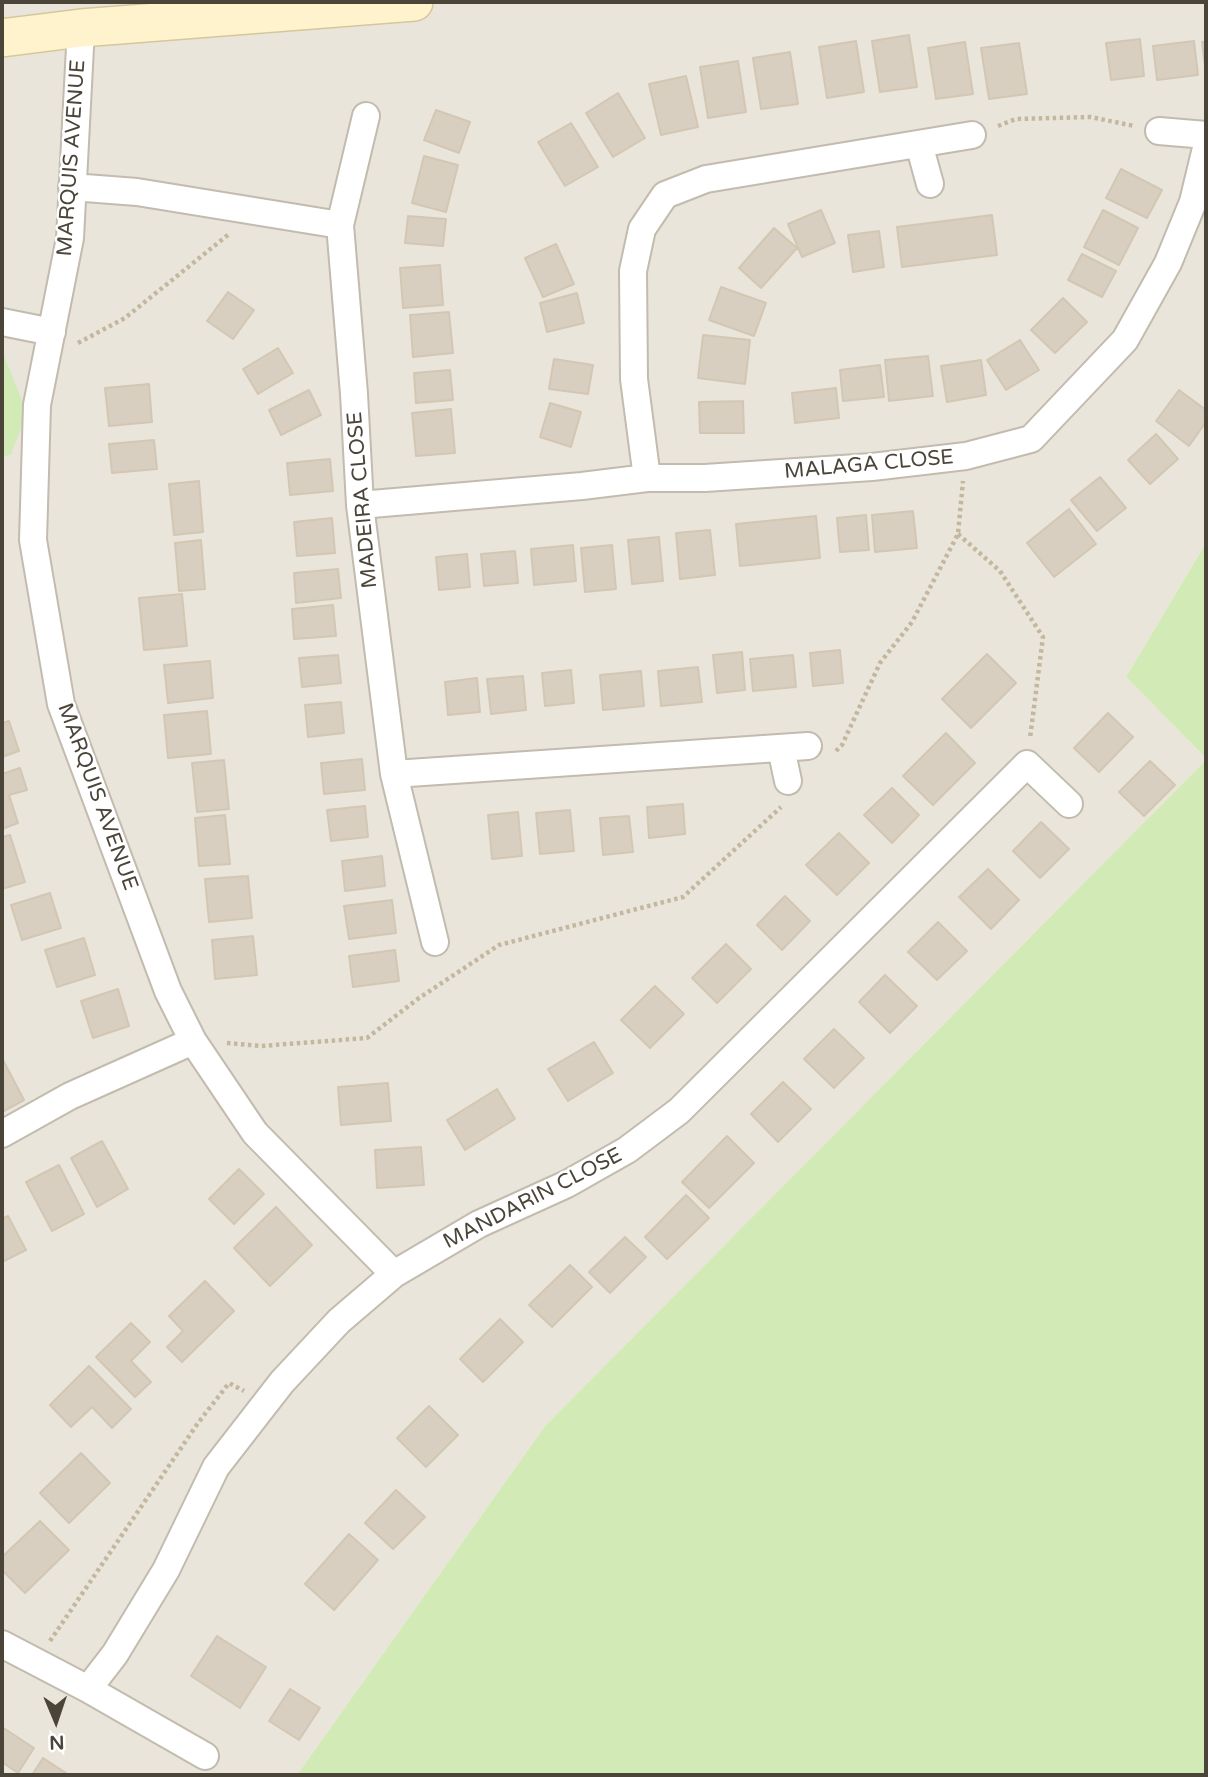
<!DOCTYPE html>
<html>
<head>
<meta charset="utf-8">
<style>
  body { margin:0 }
  #map { position:relative; width:1208px; height:1777px; overflow:hidden; background:#f6f3ec; font-family:"Varela Round",sans-serif }
  canvas { display:block }
  .frame { position:absolute; inset:0; border:4px solid #4b4439; pointer-events:none }
  .north { position:absolute; left:21px; top:1686px; width:70px; height:70px; -webkit-text-stroke:5px #fff; paint-order:stroke; rotate:178deg; font-size:19px; font-weight:700; line-height:28px; text-align:center; color:#4b4439 }
  .north::after { content:''; display:block; margin:auto; width:24px; height:32px; background:#4b4439; clip-path:polygon(50% 0,100% 100%,50% 72%,0 100%) }
</style>
</head>
<body>
<div id="map">
<canvas width="1208" height="1777"></canvas>
<div class="frame"></div>
<div class="north">N</div>
</div>
<script>
const c = document.querySelector('canvas').getContext('2d');
c.lineJoin = 'round';
function fill(path, color) { c.fillStyle = color; c.fill(path, 'evenodd'); }
const toPath = rows => new Path2D(rows.map(r => 'M' + r).join(''));
function strokePath(path, color, width, dash) { c.strokeStyle = color; c.lineWidth = width; c.lineCap = dash ? 'butt' : 'round'; c.setLineDash(dash || []); c.stroke(path); }
function drawText(font, color, halo, rows, align = 'center') {
  c.font = font + ' "Varela Round",sans-serif'; c.lineWidth = 5; c.setLineDash([]); c.textBaseline = 'middle'; c.strokeStyle = halo; c.fillStyle = color; for (const [text, x, y, turn = 0] of rows) {
    c.save(); c.translate(x, y); c.rotate((+turn || 0) * Math.PI / 180); c.textAlign = isNaN(turn) ? turn : align; if (halo) c.strokeText(text, 0, 0); c.fillText(text, 0, 0); c.restore();
  }
}
fill(toPath([
  [2,2,1206,2,1206,543,1126,677,1206,758,1206,760,545,1426,297,1775,2,1775]
]), '#eae5da');
fill(toPath([
  [2,351,27,413,11,454,2,458],
  [1206,543,1206,758,1126,677],
  [1206,760,1206,1775,297,1775,545,1426]
]), '#d2eab5');
const building = toPath([
  [909,35,917,87,880,92,872,41,909,35],
  [1140,39,1144,76,1111,80,1106,43,1140,39],
  [856,41,864,92,827,98,819,47,856,41],
  [1194,41,1198,75,1157,80,1153,46,1194,41],
  [965,42,973,94,936,99,928,48,965,42],
  [1202,42,1206,42,1206,75,1202,42],
  [1019,43,1027,94,989,99,981,48,1019,43],
  [790,52,798,104,761,109,753,58,790,52],
  [738,61,746,112,708,118,700,67,738,61],
  [686,76,698,127,661,135,649,84,686,76],
  [618,93,645,138,613,157,586,113,618,93],
  [436,110,470,122,459,153,424,140,436,110],
  [571,123,598,167,565,186,538,142,571,123],
  [424,156,458,165,446,212,412,203,424,156],
  [1121,169,1162,190,1147,218,1106,198,1121,169],
  [821,210,835,243,802,257,788,224,821,210],
  [1103,210,1138,228,1119,265,1084,247,1103,210],
  [992,215,997,255,902,267,897,227,992,215],
  [408,216,446,219,443,246,405,243,408,216],
  [774,228,797,248,761,288,739,268,774,228],
  [879,231,884,267,853,272,848,235,879,231],
  [556,244,574,284,543,297,525,258,556,244],
  [1082,254,1116,271,1102,297,1068,280,1082,254],
  [440,265,443,305,403,308,400,268,440,265],
  [721,287,766,303,754,336,709,320,721,287],
  [228,292,254,310,233,339,207,321,228,292],
  [577,293,584,323,547,332,540,303,577,293],
  [1063,298,1087,322,1055,353,1031,330,1063,298],
  [449,312,453,353,413,357,410,315,449,312],
  [703,335,750,340,745,384,698,378,703,335],
  [1020,340,1039,370,1006,390,987,360,1020,340],
  [278,348,293,373,258,394,243,369,278,348],
  [928,356,933,396,889,401,885,360,928,356],
  [554,359,593,365,588,394,549,389,554,359],
  [981,360,986,395,947,402,941,366,981,360],
  [880,365,884,397,843,401,840,370,880,365],
  [450,370,453,400,416,403,414,373,450,370],
  [149,384,152,422,109,426,105,388,149,384],
  [836,388,839,418,795,423,792,393,836,388],
  [309,390,321,415,281,435,269,410,309,390],
  [1179,390,1206,410,1206,422,1189,446,1156,421,1179,390],
  [743,401,744,433,700,433,699,402,743,401],
  [550,403,581,412,571,447,540,437,550,403],
  [451,409,455,453,416,456,412,413,451,409],
  [1156,434,1178,459,1150,484,1128,460,1156,434],
  [154,440,157,469,112,473,109,444,154,440],
  [330,459,333,491,290,495,287,463,330,459],
  [1100,477,1126,508,1097,531,1071,500,1100,477],
  [199,481,203,532,174,535,169,484,199,481],
  [1069,509,1096,544,1054,577,1027,543,1069,509],
  [913,511,917,548,875,552,872,515,913,511],
  [866,515,869,550,840,552,837,518,866,515],
  [816,516,820,558,740,566,736,524,816,516],
  [332,518,335,553,297,556,294,522,332,518],
  [710,530,715,575,680,579,676,533,710,530],
  [659,537,663,581,632,584,628,540,659,537],
  [201,540,205,589,179,591,175,543,201,540],
  [573,545,576,581,534,585,531,549,573,545],
  [612,545,616,589,585,592,581,548,612,545],
  [515,551,518,583,484,586,481,554,515,551],
  [467,554,470,587,439,590,436,557,467,554],
  [338,569,341,598,296,603,294,573,338,569],
  [182,594,187,646,144,650,139,598,182,594],
  [333,605,336,636,294,639,292,609,333,605],
  [840,650,843,683,813,686,810,653,840,650],
  [742,652,745,690,717,693,713,655,742,652],
  [987,654,1016,683,971,728,942,699,987,654],
  [338,655,341,683,302,687,299,658,338,655],
  [793,655,796,687,753,691,750,659,793,655],
  [210,661,213,698,168,703,164,665,210,661],
  [698,667,702,702,661,706,658,671,698,667],
  [571,670,574,703,545,706,542,673,571,670],
  [641,671,644,706,603,710,600,675,641,671],
  [523,676,526,710,491,714,487,679,523,676],
  [477,678,480,712,448,715,445,682,477,678],
  [341,702,344,733,308,737,305,705,341,702],
  [207,711,211,754,168,758,164,715,207,711],
  [1108,713,1133,737,1099,772,1074,748,1108,713],
  [9,721,19,751,2,757,2,723,9,721],
  [946,733,975,763,933,805,903,776,946,733],
  [362,759,365,790,324,794,321,763,362,759],
  [224,760,229,809,197,812,192,763,224,760],
  [1150,761,1175,785,1144,816,1119,792,1150,761],
  [20,768,27,790,9,795,18,823,2,829,2,774,20,768],
  [892,788,919,815,892,843,864,815,892,788],
  [683,804,685,834,649,838,647,807,683,804],
  [365,806,368,837,331,841,327,810,365,806],
  [570,810,574,851,540,854,536,813,570,810],
  [518,812,522,856,492,859,488,815,518,812],
  [225,815,230,864,199,866,195,818,225,815],
  [629,816,633,852,603,855,600,818,629,816],
  [1041,822,1069,849,1040,878,1013,851,1041,822],
  [839,833,869,863,837,895,806,865,839,833],
  [10,835,25,882,2,889,2,837,10,835],
  [382,856,385,886,345,891,342,861,382,856],
  [988,869,1019,900,991,929,959,897,988,869],
  [248,876,252,918,209,922,205,879,248,876],
  [50,893,61,928,22,940,11,905,50,893],
  [785,896,810,921,782,950,757,925,785,896],
  [392,900,396,933,349,939,344,906,392,900],
  [938,922,967,951,937,980,908,952,938,922],
  [253,936,257,975,215,979,212,940,253,936],
  [84,938,95,975,57,987,45,950,84,938],
  [726,944,751,969,717,1003,692,978,726,944],
  [395,950,399,981,353,987,349,956,395,950],
  [885,975,917,1006,890,1033,859,1002,885,975],
  [655,986,684,1014,650,1048,621,1020,655,986],
  [118,989,129,1026,93,1038,81,1001,118,989],
  [834,1029,864,1058,834,1088,804,1059,834,1029],
  [594,1042,613,1073,568,1101,548,1069,594,1042],
  [2,1058,24,1100,2,1112,2,1058],
  [783,1082,811,1109,778,1142,751,1114,783,1082],
  [388,1083,391,1121,341,1125,338,1087,388,1083],
  [497,1089,515,1119,465,1150,447,1120,497,1089],
  [727,1136,754,1163,709,1208,682,1182,727,1136],
  [102,1141,128,1189,97,1207,71,1158,102,1141],
  [421,1147,424,1185,377,1188,375,1150,421,1147],
  [59,1165,84,1214,52,1231,26,1182,59,1165],
  [239,1169,264,1194,234,1224,209,1199,239,1169],
  [686,1195,709,1218,667,1259,645,1237,686,1195],
  [276,1207,312,1245,270,1286,234,1248,276,1207],
  [8,1216,26,1250,2,1262,2,1219,8,1216],
  [625,1237,646,1257,610,1293,589,1272,625,1237],
  [570,1265,592,1287,552,1327,529,1305,570,1265],
  [205,1281,234,1311,182,1362,167,1347,183,1331,169,1316,205,1281],
  [500,1319,523,1342,483,1382,460,1359,500,1319],
  [131,1323,150,1342,131,1361,151,1382,135,1397,96,1357,131,1323],
  [89,1366,131,1409,112,1428,92,1407,71,1427,50,1405,89,1366],
  [429,1406,458,1435,426,1467,397,1438,429,1406],
  [81,1453,110,1483,69,1523,40,1493,81,1453],
  [396,1490,425,1517,393,1549,365,1523,396,1490],
  [40,1521,69,1550,25,1593,2,1570,2,1557,40,1521],
  [349,1534,378,1560,334,1610,305,1584,349,1534],
  [217,1636,266,1667,240,1708,191,1676,217,1636],
  [290,1689,320,1708,299,1740,269,1721,290,1689],
  [2,1727,34,1748,18,1773,2,1762,2,1727],
  [43,1758,69,1775,32,1775,43,1758]
]);
fill(building, '#d8cfc1');
strokePath(building, '#d3c7b4', 2);
const street = toPath([
  [81,28,70,238,37,405,33,540,61,704,168,991,193,1041,255,1133,394,1274],
  [366,116,340,225,354,394,360,505,394,774,435,942],
  [1159,131,1206,135],
  [919,144,930,184],
  [72,187,137,192,340,225],
  [2,322,52,332],
  [647,478,634,379,633,271,642,229,665,195,706,179,972,135],
  [360,505,582,486,647,478,705,478,872,467,966,456,1031,439,1125,340,1168,263,1193,202,1206,148],
  [781,748,788,781],
  [394,774,808,746],
  [2,1134,70,1096,193,1041],
  [2,1644,88,1689],
  [205,1756,88,1689,115,1654,166,1570,216,1467,282,1382,339,1321,394,1274,479,1224,567,1184,627,1150,679,1111,1027,764,1069,804]
]);
const secondary = toPath([
  [2,38,81,28,414,2]
]);
strokePath(street, '#c2bbae', 30);
strokePath(secondary, '#d6c79b', 40);
strokePath(toPath([
  [998,126,1016,119,1091,117,1134,126],
  [78,343,125,318,229,234],
  [958,534,1000,571,1043,637,1030,738],
  [836,751,842,745,880,663,912,622,958,534,963,481],
  [227,1043,261,1046,367,1038,419,998,499,945,683,897,781,807],
  [50,1641,198,1423,229,1383,244,1391]
]), '#c4b79f', 4.5, [3.5, 3.5]);
strokePath(street, '#fff', 26);
strokePath(secondary, '#fff3cd', 37);
drawText('21px', '#4b4439', '#fff', [
  ["MARQUIS AVENUE",72,158,-86],
  ["MALAGA CLOSE",869,465,-5],
  ["MADEIRA CLOSE",363,500,-95],
  ["MARQUIS AVENUE",97,797,70],
  ["MANDARIN CLOSE",533,1199,-27]
]);
</script>
</body>
</html>
